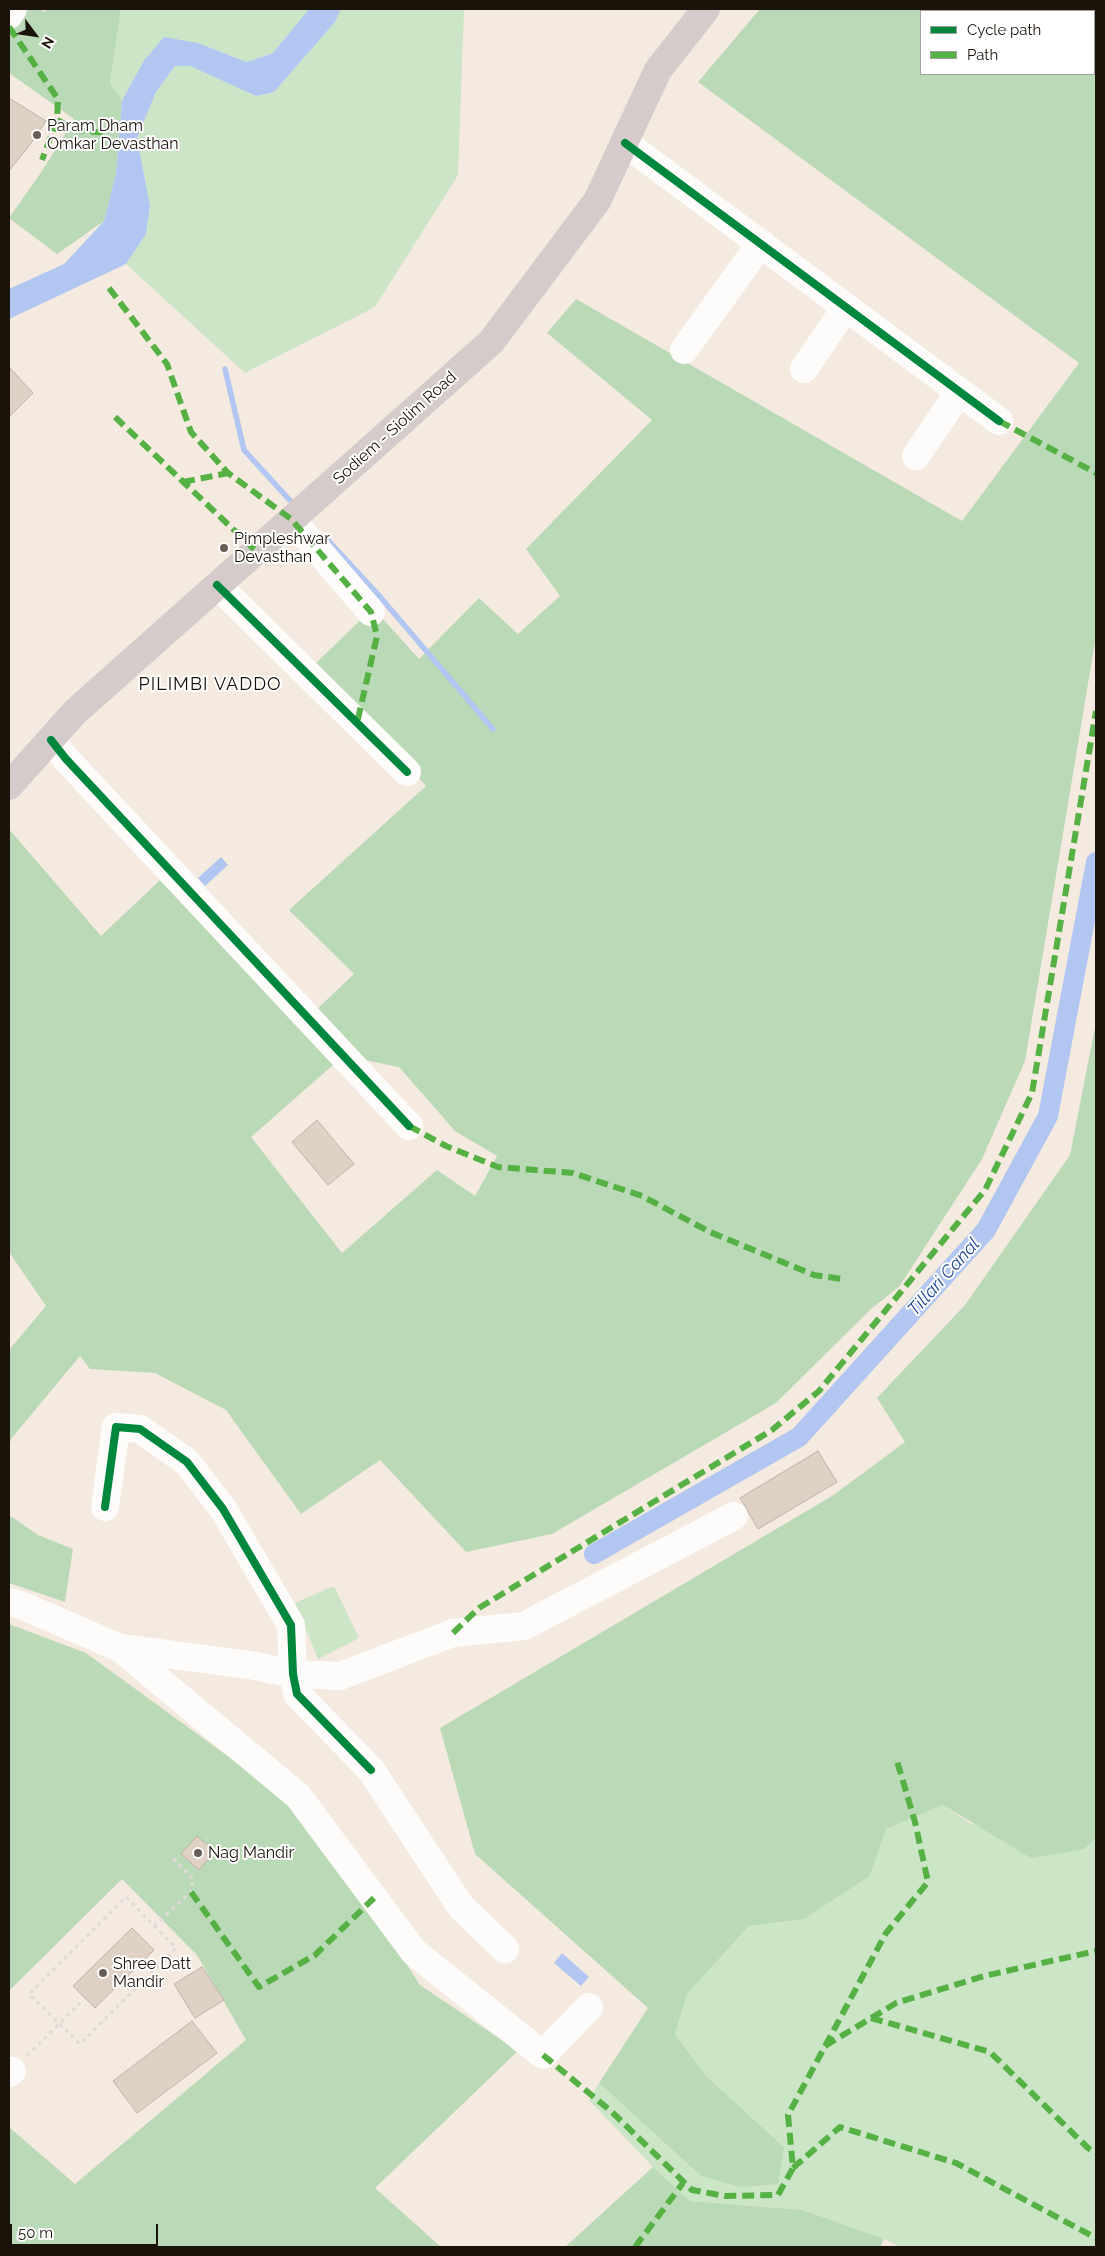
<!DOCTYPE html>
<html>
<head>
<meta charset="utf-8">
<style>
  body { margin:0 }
  #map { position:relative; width:1105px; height:2256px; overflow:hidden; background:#f5eadf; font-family:Raleway,sans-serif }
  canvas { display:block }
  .frame { position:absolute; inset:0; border:10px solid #1b130a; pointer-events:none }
  .legend { position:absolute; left:920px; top:10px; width:175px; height:65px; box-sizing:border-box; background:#fff; border:1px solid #a4a19d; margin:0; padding:6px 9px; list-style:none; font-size:15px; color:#1b130a }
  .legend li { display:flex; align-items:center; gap:10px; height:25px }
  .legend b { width:25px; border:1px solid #a4a19d }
  .north { position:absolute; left:10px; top:10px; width:50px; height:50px; -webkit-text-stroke:4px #fff; paint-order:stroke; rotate:121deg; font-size:14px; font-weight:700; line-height:20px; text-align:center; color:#1b130a }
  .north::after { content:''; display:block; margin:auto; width:18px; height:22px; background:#1b130a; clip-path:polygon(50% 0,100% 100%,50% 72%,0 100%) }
  .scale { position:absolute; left:10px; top:2224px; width:148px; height:22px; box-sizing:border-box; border:2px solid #1b130a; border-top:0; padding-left:6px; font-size:15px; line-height:18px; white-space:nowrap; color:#1b130a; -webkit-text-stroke:4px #fff; paint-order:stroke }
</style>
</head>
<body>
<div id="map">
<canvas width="1105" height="2256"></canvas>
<div class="frame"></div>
<ul class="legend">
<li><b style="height:6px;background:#00873e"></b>Cycle path</li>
<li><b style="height:6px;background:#55b144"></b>Path</li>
</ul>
<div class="north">N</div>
<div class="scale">50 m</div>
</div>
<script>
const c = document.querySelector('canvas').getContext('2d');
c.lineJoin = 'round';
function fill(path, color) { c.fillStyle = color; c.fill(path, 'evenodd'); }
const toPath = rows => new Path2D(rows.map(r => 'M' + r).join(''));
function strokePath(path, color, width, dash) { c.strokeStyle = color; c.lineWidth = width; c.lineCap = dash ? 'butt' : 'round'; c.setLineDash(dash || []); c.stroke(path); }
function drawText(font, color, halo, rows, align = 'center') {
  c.font = font + ' Raleway,sans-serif'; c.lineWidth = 4; c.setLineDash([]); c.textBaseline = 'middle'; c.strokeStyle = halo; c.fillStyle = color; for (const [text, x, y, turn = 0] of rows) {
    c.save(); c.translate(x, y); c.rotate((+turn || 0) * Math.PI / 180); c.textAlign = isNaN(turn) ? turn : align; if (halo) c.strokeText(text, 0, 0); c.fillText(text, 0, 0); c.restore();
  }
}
fill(toPath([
  [121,9,309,9,273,53,247,62,198,43,143,62,122,101,110,84],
  [341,9,464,9,458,175,375,307,245,373,126,264,146,234,150,206,137,138,156,92,176,65,190,66,256,96,274,92,335,22],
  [334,1586,359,1638,318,1659,295,1603],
  [943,1805,971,1824,1084,1849,1096,1838,1096,2247,900,2247,884,2239,803,2210,690,2201,653,2167,589,2100,599,2083,701,2176,784,2147,706,2076,675,2034,687,1994,749,1926,804,1919,870,1876,886,1829]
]), '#cce5c7');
fill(toPath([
  [24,9,40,9,45,12,47,9,121,9,110,83,122,101,116,174,104,221,57,254,9,218,42,171,74,119,9,73,9,32],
  [760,9,1096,9,1096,636,1025,1061,982,1159,899,1287,872,1308,776,1403,552,1534,466,1552,380,1460,301,1514,226,1410,155,1373,90,1369,80,1356,11,1439,9,1448,9,1350,46,1306,9,1252,9,829,101,936,160,880,333,1065,251,1137,342,1253,437,1170,475,1196,497,1156,455,1131,399,1067,359,1059,316,1010,354,974,289,910,426,786,315,664,373,608,419,659,479,598,518,634,560,596,526,549,652,420,547,333,576,299,962,521,1079,363,698,82],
  [921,11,1094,11,1094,74,921,74],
  [1096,1022,1096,1838,1084,1849,1031,1858,943,1805,886,1829,870,1876,804,1919,749,1926,687,1994,675,2034,706,2076,784,2147,778,2184,741,2187,701,2176,599,2083,648,2008,475,1854,440,1728,832,1496,905,1442,877,1398,965,1305,1070,1155],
  [9,1515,38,1535,73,1549,65,1602,9,1583],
  [9,1624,86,1653,310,1816,420,1985,518,2051,375,2188,441,2247,9,2247,9,2127,75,2184,246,2040,197,1955,122,1879,9,1991],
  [653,2167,690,2201,803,2210,884,2239,880,2247,565,2247]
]), '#bad9b6');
fill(toPath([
  [309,9,341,9,335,22,274,92,256,96,190,66,175,66,156,92,137,138,150,206,146,234,126,264,9,319,9,289,64,264,104,221,116,174,122,101,143,62,164,37,198,43,247,62,273,53],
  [221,857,228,865,205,886,198,878],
  [562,1953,589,1977,581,1986,554,1963]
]), '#b1c6f1');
strokePath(toPath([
  [225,369,244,450,296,507],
  [325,537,375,591,493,729]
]), '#b1c6f1', 5.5);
strokePath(toPath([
  [594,1554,799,1437,986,1230,1048,1116,1096,862]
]), '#b1c6f1', 20);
const building = toPath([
  [9,98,46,121,32,142,9,171,9,98],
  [9,367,33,393,9,417,9,367],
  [317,1120,354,1164,328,1185,292,1142,317,1120],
  [818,1451,837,1482,758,1529,740,1498,818,1451],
  [197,1836,215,1851,199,1870,181,1854,197,1836],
  [132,1928,154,1950,95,2008,73,1986,132,1928],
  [202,1967,224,2000,195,2018,174,1984,202,1967],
  [192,2021,217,2053,137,2113,113,2081,192,2021]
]);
fill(building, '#e0d1c5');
strokePath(building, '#bdb3aa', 1);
strokePath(toPath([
  [126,1897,176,1948,80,2044,29,1994,126,1897],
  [154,1926,191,1892,193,1879,170,1855],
  [27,2056,80,2003]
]), '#dfdcd8', 3, [4, 4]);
strokePath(toPath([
  [9,15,13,9],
  [625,143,999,421],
  [684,350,761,243],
  [804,369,846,307],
  [916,456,959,392],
  [291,519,371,612],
  [217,585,407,772],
  [51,740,66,759,409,1126],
  [105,1507,116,1427,140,1429,187,1462,223,1509,291,1625,293,1674,297,1694,371,1770,461,1907,505,1949],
  [9,1602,21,1605,120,1648,298,1796,414,1952,543,2055,589,2007],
  [120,1648,250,1665,293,1674,340,1676,453,1633,524,1626,734,1516],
  [9,2073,12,2071]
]), '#fefcfa', 28);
strokePath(toPath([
  [9,786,75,712,491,342,597,201,658,70,706,9]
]), '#d4cbca', 28);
strokePath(toPath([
  [9,27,58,99,57,120,42,160],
  [57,120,77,130,106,133],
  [109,288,167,364,191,432,228,473,291,519,371,612,377,636,357,723],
  [115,417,256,551],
  [999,421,1096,473],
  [183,482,228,473],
  [409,1126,446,1146,498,1167,573,1173,642,1196,710,1232,814,1275,842,1279],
  [453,1633,479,1608,772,1430,819,1391,985,1190,1032,1093,1096,711],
  [191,1892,259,1987,315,1955,374,1898],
  [871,2018,990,2052,1088,2148,1096,2153],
  [825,2046,896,2003,984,1976,1096,1951],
  [543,2055,612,2112,692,2190,725,2196,778,2195,793,2168,788,2115,886,1933,928,1882,915,1822,897,1761],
  [793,2168,840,2127,956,2163,1096,2238],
  [635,2247,683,2183]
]), '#55b144', 6, [12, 6]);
strokePath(toPath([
  [625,143,999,421],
  [217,585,407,772],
  [51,740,66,759,409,1126],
  [105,1507,116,1427,140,1429,187,1462,223,1509,291,1625,293,1674,297,1694,371,1770]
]), '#00873e', 8);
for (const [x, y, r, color] of [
  [37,135,5,"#675e55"],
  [224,548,5,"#675e55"],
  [198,1853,5,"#675e55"],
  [103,1973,5,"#675e55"]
]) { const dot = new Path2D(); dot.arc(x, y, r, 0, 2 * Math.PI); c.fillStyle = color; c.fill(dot); strokePath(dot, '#fff', 2); }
drawText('16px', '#1b130a', '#fff', [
  ["Param Dham",47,126],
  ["Omkar Devasthan",47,144],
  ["Pimpleshwar",234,539],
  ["Devasthan",234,557],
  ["Nag Mandir",208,1853],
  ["Shree Datt",113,1964],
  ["Mandir",113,1982]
], 'left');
drawText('16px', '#1b130a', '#fff', [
  ["Sodiem - Siolim Road",395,428,-42]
]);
c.letterSpacing = '1px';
drawText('18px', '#1b130a', '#fff', [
  ["PILIMBI VADDO",210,685]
]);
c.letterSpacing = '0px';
drawText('italic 18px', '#254a96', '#fff', [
  ["Tillari Canal",944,1277,-48]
]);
</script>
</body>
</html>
